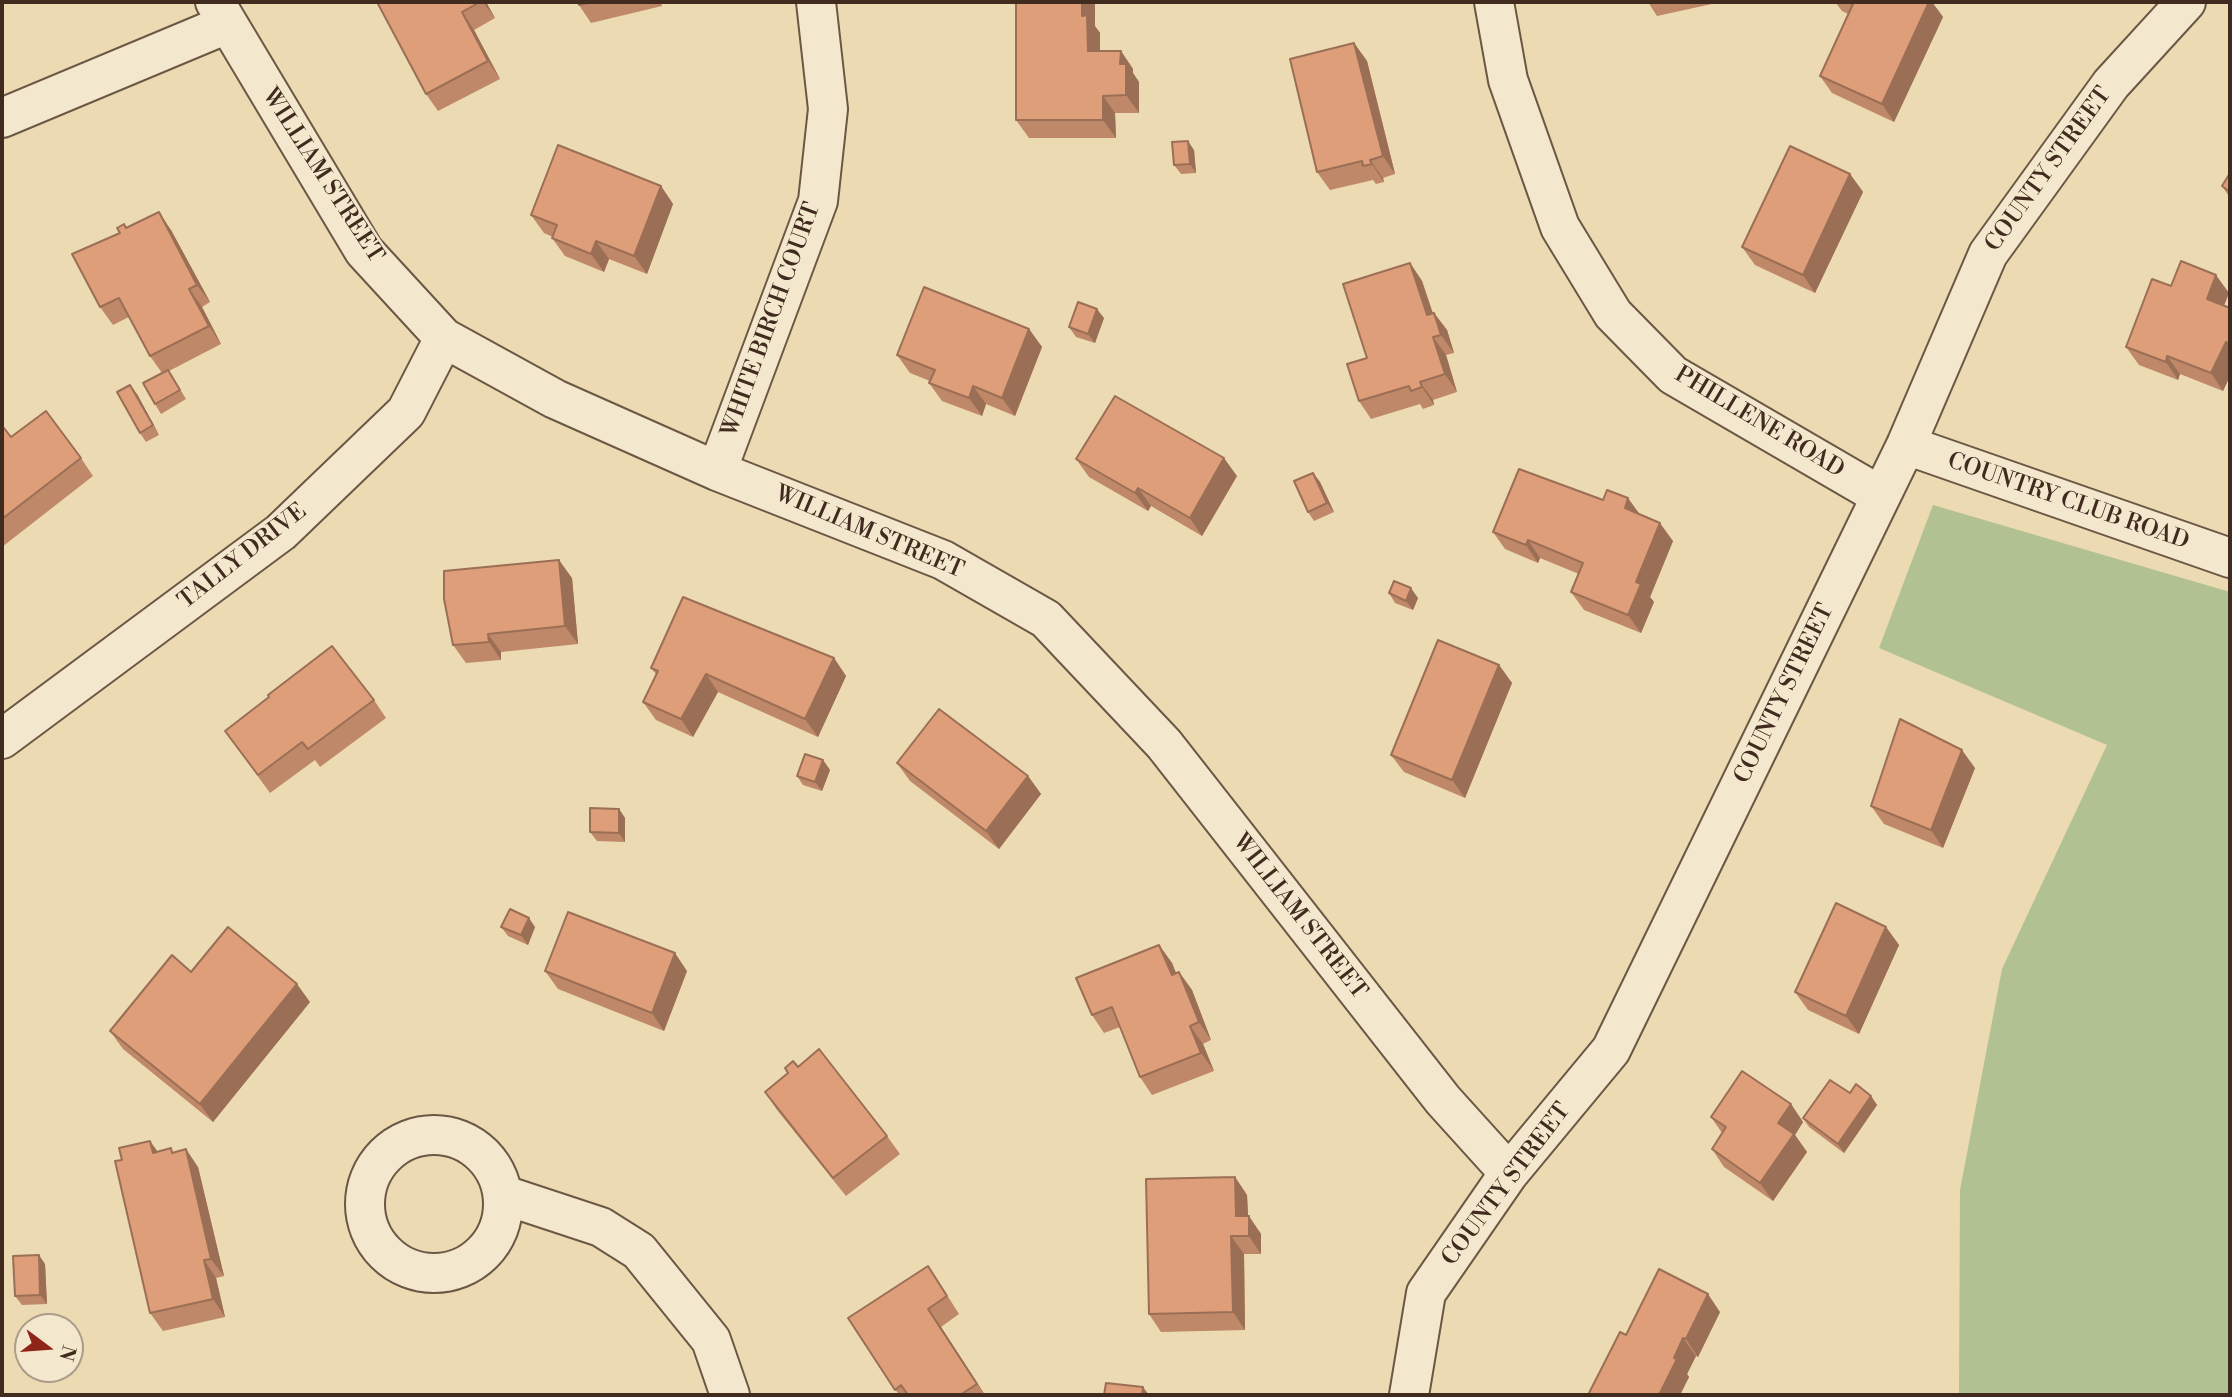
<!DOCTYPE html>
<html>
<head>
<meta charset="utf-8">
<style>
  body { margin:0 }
  #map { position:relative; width:2232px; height:1397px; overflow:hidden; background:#ecdab3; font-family:"Libre Bodoni",serif }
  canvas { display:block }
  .frame { position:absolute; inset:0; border:4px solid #412b1f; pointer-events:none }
  .north { position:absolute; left:14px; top:1313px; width:70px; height:70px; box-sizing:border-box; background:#f3e7ce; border:2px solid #ac9c88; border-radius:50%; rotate:106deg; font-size:19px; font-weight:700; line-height:28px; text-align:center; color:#412b1f }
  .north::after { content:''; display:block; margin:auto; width:24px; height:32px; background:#8f2418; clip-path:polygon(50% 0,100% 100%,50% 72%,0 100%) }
</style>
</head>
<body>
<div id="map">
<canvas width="2232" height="1397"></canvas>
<div class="frame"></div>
<div class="north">N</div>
</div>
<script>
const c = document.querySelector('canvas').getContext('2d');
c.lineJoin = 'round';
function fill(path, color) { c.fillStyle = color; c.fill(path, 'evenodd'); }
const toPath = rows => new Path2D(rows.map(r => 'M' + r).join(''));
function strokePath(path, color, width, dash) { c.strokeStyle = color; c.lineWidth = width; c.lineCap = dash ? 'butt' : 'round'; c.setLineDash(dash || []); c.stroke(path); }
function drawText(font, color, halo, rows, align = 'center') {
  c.font = font + ' "Libre Bodoni",serif'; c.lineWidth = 5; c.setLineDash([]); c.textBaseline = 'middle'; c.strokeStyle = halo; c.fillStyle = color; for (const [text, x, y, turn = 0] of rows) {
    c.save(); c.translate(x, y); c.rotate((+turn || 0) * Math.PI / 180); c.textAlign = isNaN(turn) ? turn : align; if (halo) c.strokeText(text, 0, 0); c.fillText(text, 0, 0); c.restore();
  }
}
fill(toPath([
  [1933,505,2230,592,2230,1395,1959,1395,1960,1190,2002,969,2107,745,1879,648]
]), '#b1c191');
const minor = toPath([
  [215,2,364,251,444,338,555,399,717,471,943,560,1046,619,1164,744,1443,1100,1509,1173],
  [1494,2,1508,80,1560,227,1613,314,1673,375,1881,496],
  [2,118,227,24],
  [1906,445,2230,558],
  [717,471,818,201,828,109,816,2],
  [2,739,281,532,406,412,444,338],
  '365 1204a69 69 0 1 1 138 0a69 69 0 1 1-138 0Z',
  [504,1195,601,1227,639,1251,711,1340,730,1395],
  [1409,1395,1426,1293,1509,1173,1611,1050,1906,445,1988,254,2111,84,2186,2]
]);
strokePath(minor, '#6c5744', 42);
strokePath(minor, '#f3e7ce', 38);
fill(toPath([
  [377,2,486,2,495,18,474,30,500,79,438,111,426,94],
  [578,2,661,2,662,6,591,23,579,5],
  [1016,2,1093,2,1095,4,1095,26,1100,33,1100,51,1121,51,1133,69,1133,73,1139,82,1139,113,1115,113,1116,138,1029,138,1016,120],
  [1648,2,1721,2,1657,16],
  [1835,2,1932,2,1943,17,1894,122,1832,93,1820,76,1848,14,1842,11],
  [1354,43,1367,61,1395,174,1383,178,1384,182,1376,184,1373,180,1330,190,1317,172],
  [1194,150,1196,173,1181,174,1174,165],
  [2230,173,2230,198,2222,186],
  [1850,174,1863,192,1815,293,1755,265,1742,247],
  [661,186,673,204,647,274,609,259,604,272,565,256,552,238,553,237,544,233,531,215],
  [127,228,171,230,210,302,202,307,221,344,169,371,186,399,161,414,155,404,162,373,150,356,129,317,113,325,100,307,120,233],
  [1410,263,1422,281,1433,313,1434,313,1447,330,1454,353,1446,355,1457,392,1433,400,1434,405,1423,409,1420,404,1371,419,1359,401,1367,358],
  [2171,286,2229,293,2224,306,2230,308,2230,376,2223,391,2180,374,2178,380,2139,365,2126,347],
  [1104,318,1095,343,1076,337,1069,327],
  [1029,329,1042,347,1015,416,986,404,982,416,942,401,929,383,930,381,910,373,897,355],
  [137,394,159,435,146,442,140,433],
  [2,429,11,437,81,458,93,476,2,547],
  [1076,459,1237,476,1202,536,1151,506,1148,511,1089,477],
  [1313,473,1320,482,1334,512,1314,521,1308,512],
  [1640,514,1673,541,1650,597,1654,602,1641,633,1584,610,1571,592,1579,574,1540,558,1538,563,1505,549,1493,532],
  [572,578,578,644,501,652,501,660,466,663,453,645],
  [1389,593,1418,598,1413,610,1395,603],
  [834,658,846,676,818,737,718,692,693,737,656,720,643,702,656,674,651,668],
  [1499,665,1512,683,1465,798,1404,772,1391,755],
  [374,700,386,718,320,767,315,760,270,793,225,731],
  [823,760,830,770,822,791,803,785,797,776],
  [897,763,1028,776,1041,794,999,849,910,781],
  [1975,768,1943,848,1884,824,1871,806],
  [619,809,625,818,625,842,597,841,590,832],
  [501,927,535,927,528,945,508,936],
  [1886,927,1899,945,1859,1034,1808,1010,1795,992],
  [1159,945,1172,963,1176,973,1179,972,1192,990,1211,1040,1203,1044,1214,1071,1152,1095,1140,1077,1120,1027,1104,1033,1092,1015],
  [545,971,687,971,664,1031,558,989],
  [191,972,310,1002,213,1122,123,1049,110,1031],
  [798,1067,887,1136,900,1154,846,1196,777,1110,765,1092],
  [1850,1093,1871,1096,1877,1105,1844,1153,1809,1127,1803,1118],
  [1791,1104,1803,1122,1795,1135,1807,1152,1773,1201,1724,1167,1712,1149,1722,1133,1711,1117],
  [158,1152,174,1152,198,1167,224,1276,216,1278,225,1317,163,1331,150,1313],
  [1235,1177,1247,1195,1248,1216,1261,1234,1261,1254,1244,1254,1245,1330,1161,1332,1149,1314],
  [45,1264,47,1304,22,1305,15,1296],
  [940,1284,959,1314,941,1327,985,1395,899,1395,848,1318],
  [1720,1312,1698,1357,1696,1356,1687,1374,1689,1377,1680,1395,1588,1395,1626,1335]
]), '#bf8868');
fill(toPath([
  [483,2,486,2,495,18],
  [1082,2,1093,2,1095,4,1095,26,1100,33,1100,69,1088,51,1082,16],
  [1929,2,1932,2,1943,17,1894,122,1882,104],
  [462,12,474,30,500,79,488,61],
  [1354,43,1367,61,1395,174,1383,156],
  [1121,51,1133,69,1133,73,1139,82,1139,113,1126,95,1120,64],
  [1103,96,1115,113,1116,138,1103,120],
  [1188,141,1194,150,1196,173,1190,164],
  [1370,160,1383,178,1384,182,1372,164],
  [1850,174,1863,192,1815,293,1803,275],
  [661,186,673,204,647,274,634,256],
  [159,212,171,230,210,302,197,285],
  [596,241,609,259,604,272,591,254],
  [1410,263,1422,281,1439,333,1427,315],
  [2216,275,2229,293,2219,317,2207,299],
  [189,289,202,307,221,344,209,326],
  [1097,309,1104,318,1095,343,1088,334],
  [1434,313,1447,330,1454,353,1441,335],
  [1029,329,1042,347,1015,416,1002,398],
  [1433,337,1446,355,1457,392,1445,374],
  [2226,342,2230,348,2230,376,2223,391,2211,373],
  [2167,356,2180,374,2178,380,2166,362],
  [1420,382,1433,400,1434,405,1422,387],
  [130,385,137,394,159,435,153,425],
  [973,386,986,404,982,416,969,398],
  [1224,458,1237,476,1202,536,1190,518],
  [1313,473,1320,482,1334,512,1327,503],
  [1138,488,1151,506,1148,511,1135,493],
  [1628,498,1641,516,1625,508],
  [1660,523,1673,541,1650,597,1654,602,1641,633,1628,615,1636,582],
  [1528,540,1540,558,1538,563,1526,545],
  [559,560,572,578,578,644,565,626],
  [1411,588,1418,598,1413,610,1406,601],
  [488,634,501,652,501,660,489,642],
  [834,658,846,676,818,737,805,719],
  [1499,665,1512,683,1465,798,1452,780],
  [706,674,718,692,693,737,681,719],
  [1962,750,1975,768,1943,848,1931,830],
  [823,760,830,770,822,791,815,782],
  [1028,776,1041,794,999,849,986,831],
  [619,809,625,818,625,842,619,833],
  [529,918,535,927,528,945,521,935],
  [1886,927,1899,945,1859,1034,1846,1016],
  [1159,945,1172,963,1184,993,1172,975],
  [675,953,687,971,664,1031,652,1013],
  [1179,972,1192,990,1211,1040,1199,1022],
  [297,984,310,1002,213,1122,200,1104],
  [1190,1026,1203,1044,1214,1071,1201,1053],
  [1871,1096,1877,1105,1844,1153,1838,1144],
  [1791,1104,1803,1122,1795,1135,1807,1152,1773,1201,1760,1183,1778,1123],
  [150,1141,163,1159,153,1153],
  [186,1149,198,1167,224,1276,211,1259],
  [1235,1177,1247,1195,1249,1234,1236,1216],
  [1249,1216,1261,1234,1261,1254,1249,1236],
  [1231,1236,1244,1254,1245,1330,1233,1312],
  [39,1255,45,1264,47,1304,40,1295],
  [204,1260,216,1278,225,1317,213,1299],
  [1708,1294,1720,1312,1698,1357,1686,1339],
  [928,1309,941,1327,985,1395,977,1384],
  [1683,1338,1696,1356,1687,1374,1689,1377,1680,1395,1659,1395,1674,1358],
  [1143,1387,1149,1395,1142,1395]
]), '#9b6f55');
const building = toPath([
  [377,2,480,2,462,12,488,61,426,94,377,2],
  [578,2,594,2,579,5,578,2],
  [1016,2,1082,2,1082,16,1087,15,1088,51,1121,51,1120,64,1126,64,1126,95,1103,96,1103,120,1016,120,1016,2],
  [1848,2,1929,2,1882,104,1820,76,1853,4,1848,2],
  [1354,43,1383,156,1370,160,1372,164,1363,166,1362,161,1317,172,1290,59,1354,43],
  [1188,141,1190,164,1174,165,1172,142,1188,141],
  [558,145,661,186,634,256,596,241,591,254,552,238,557,225,531,215,558,145],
  [1790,146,1850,174,1803,275,1742,247,1790,146],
  [2230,173,2230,192,2222,186,2230,173],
  [159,212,197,285,189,289,209,326,150,356,119,298,100,307,72,254,120,233,117,228,124,224,126,228,159,212],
  [2181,261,2216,275,2207,299,2230,308,2230,344,2226,342,2211,373,2167,356,2166,362,2126,347,2152,279,2171,286,2181,261],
  [1410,263,1427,315,1434,313,1441,335,1433,337,1445,374,1420,382,1422,387,1411,391,1409,386,1359,401,1347,364,1367,358,1343,284,1410,263],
  [924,287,1029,329,1002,398,973,386,969,398,929,383,935,370,897,355,924,287],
  [1078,302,1097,309,1088,334,1069,327,1078,302],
  [168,370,180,390,155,404,143,383,168,370],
  [130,385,153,425,140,433,117,392,130,385],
  [1115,396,1224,458,1190,518,1138,488,1135,493,1076,459,1115,396],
  [46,411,81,458,2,519,2,429,4,428,11,437,46,411],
  [1519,469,1603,500,1607,490,1628,498,1625,508,1660,523,1636,582,1641,584,1628,615,1571,592,1583,563,1528,540,1526,545,1493,532,1519,469],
  [1313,473,1327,503,1308,512,1294,481,1313,473],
  [559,560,565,626,488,634,489,642,453,645,444,599,444,571,559,560],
  [1394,581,1411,588,1406,601,1389,593,1394,581],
  [683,597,834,658,805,719,706,674,681,719,643,702,658,671,651,668,683,597],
  [1438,640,1499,665,1452,780,1391,755,1438,640],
  [332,646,374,700,308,749,302,742,258,775,225,731,269,697,268,695,332,646],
  [939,709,1028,776,986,831,897,763,939,709],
  [1900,719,1962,750,1931,830,1871,806,1900,719],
  [805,754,823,760,815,782,797,776,805,754],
  [590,808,619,809,619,833,590,832,590,808],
  [1836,903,1886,927,1846,1016,1795,992,1836,903],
  [510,909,529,918,521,935,501,927,510,909],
  [568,912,675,953,652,1013,545,971,568,912],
  [228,927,297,984,200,1104,110,1031,172,955,191,972,228,927],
  [1159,945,1172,975,1179,972,1199,1022,1190,1026,1201,1053,1140,1077,1112,1007,1092,1015,1076,978,1159,945],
  [819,1049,887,1136,833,1178,765,1092,788,1073,785,1068,793,1061,798,1067,819,1049],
  [1742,1071,1791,1104,1778,1123,1794,1134,1760,1183,1712,1149,1726,1127,1711,1117,1742,1071],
  [1830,1080,1850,1093,1856,1084,1871,1096,1838,1144,1803,1118,1830,1080],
  [150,1141,153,1153,171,1148,172,1153,186,1149,211,1259,204,1260,213,1299,150,1313,115,1161,122,1160,119,1148,150,1141],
  [1235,1177,1236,1216,1249,1216,1249,1236,1231,1236,1233,1312,1149,1314,1146,1179,1235,1177],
  [39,1255,40,1295,15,1296,13,1256,39,1255],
  [928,1266,947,1296,928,1309,977,1384,960,1395,908,1395,901,1385,895,1390,848,1318,928,1266],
  [1659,1269,1708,1294,1686,1339,1683,1338,1674,1358,1677,1359,1659,1395,1588,1395,1620,1332,1626,1335,1659,1269],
  [1106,1383,1143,1387,1142,1395,1104,1395,1106,1383]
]);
fill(building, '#de9e79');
strokePath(building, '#9b6f55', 2);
drawText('23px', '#412b1f', '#f3e7ce', [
  ["COUNTY STREET",2049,170,-54],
  ["WILLIAM STREET",322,176,57],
  ["WHITE BIRCH COURT",772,320,-70],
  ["PHILLENE ROAD",1759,423,31],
  ["COUNTRY CLUB ROAD",2068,502,19],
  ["WILLIAM STREET",869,533,23],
  ["TALLY DRIVE",243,557,-38],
  ["COUNTY STREET",1785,694,-64],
  ["WILLIAM STREET",1299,917,52],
  ["COUNTY STREET",1507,1185,-53]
]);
</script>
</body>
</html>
